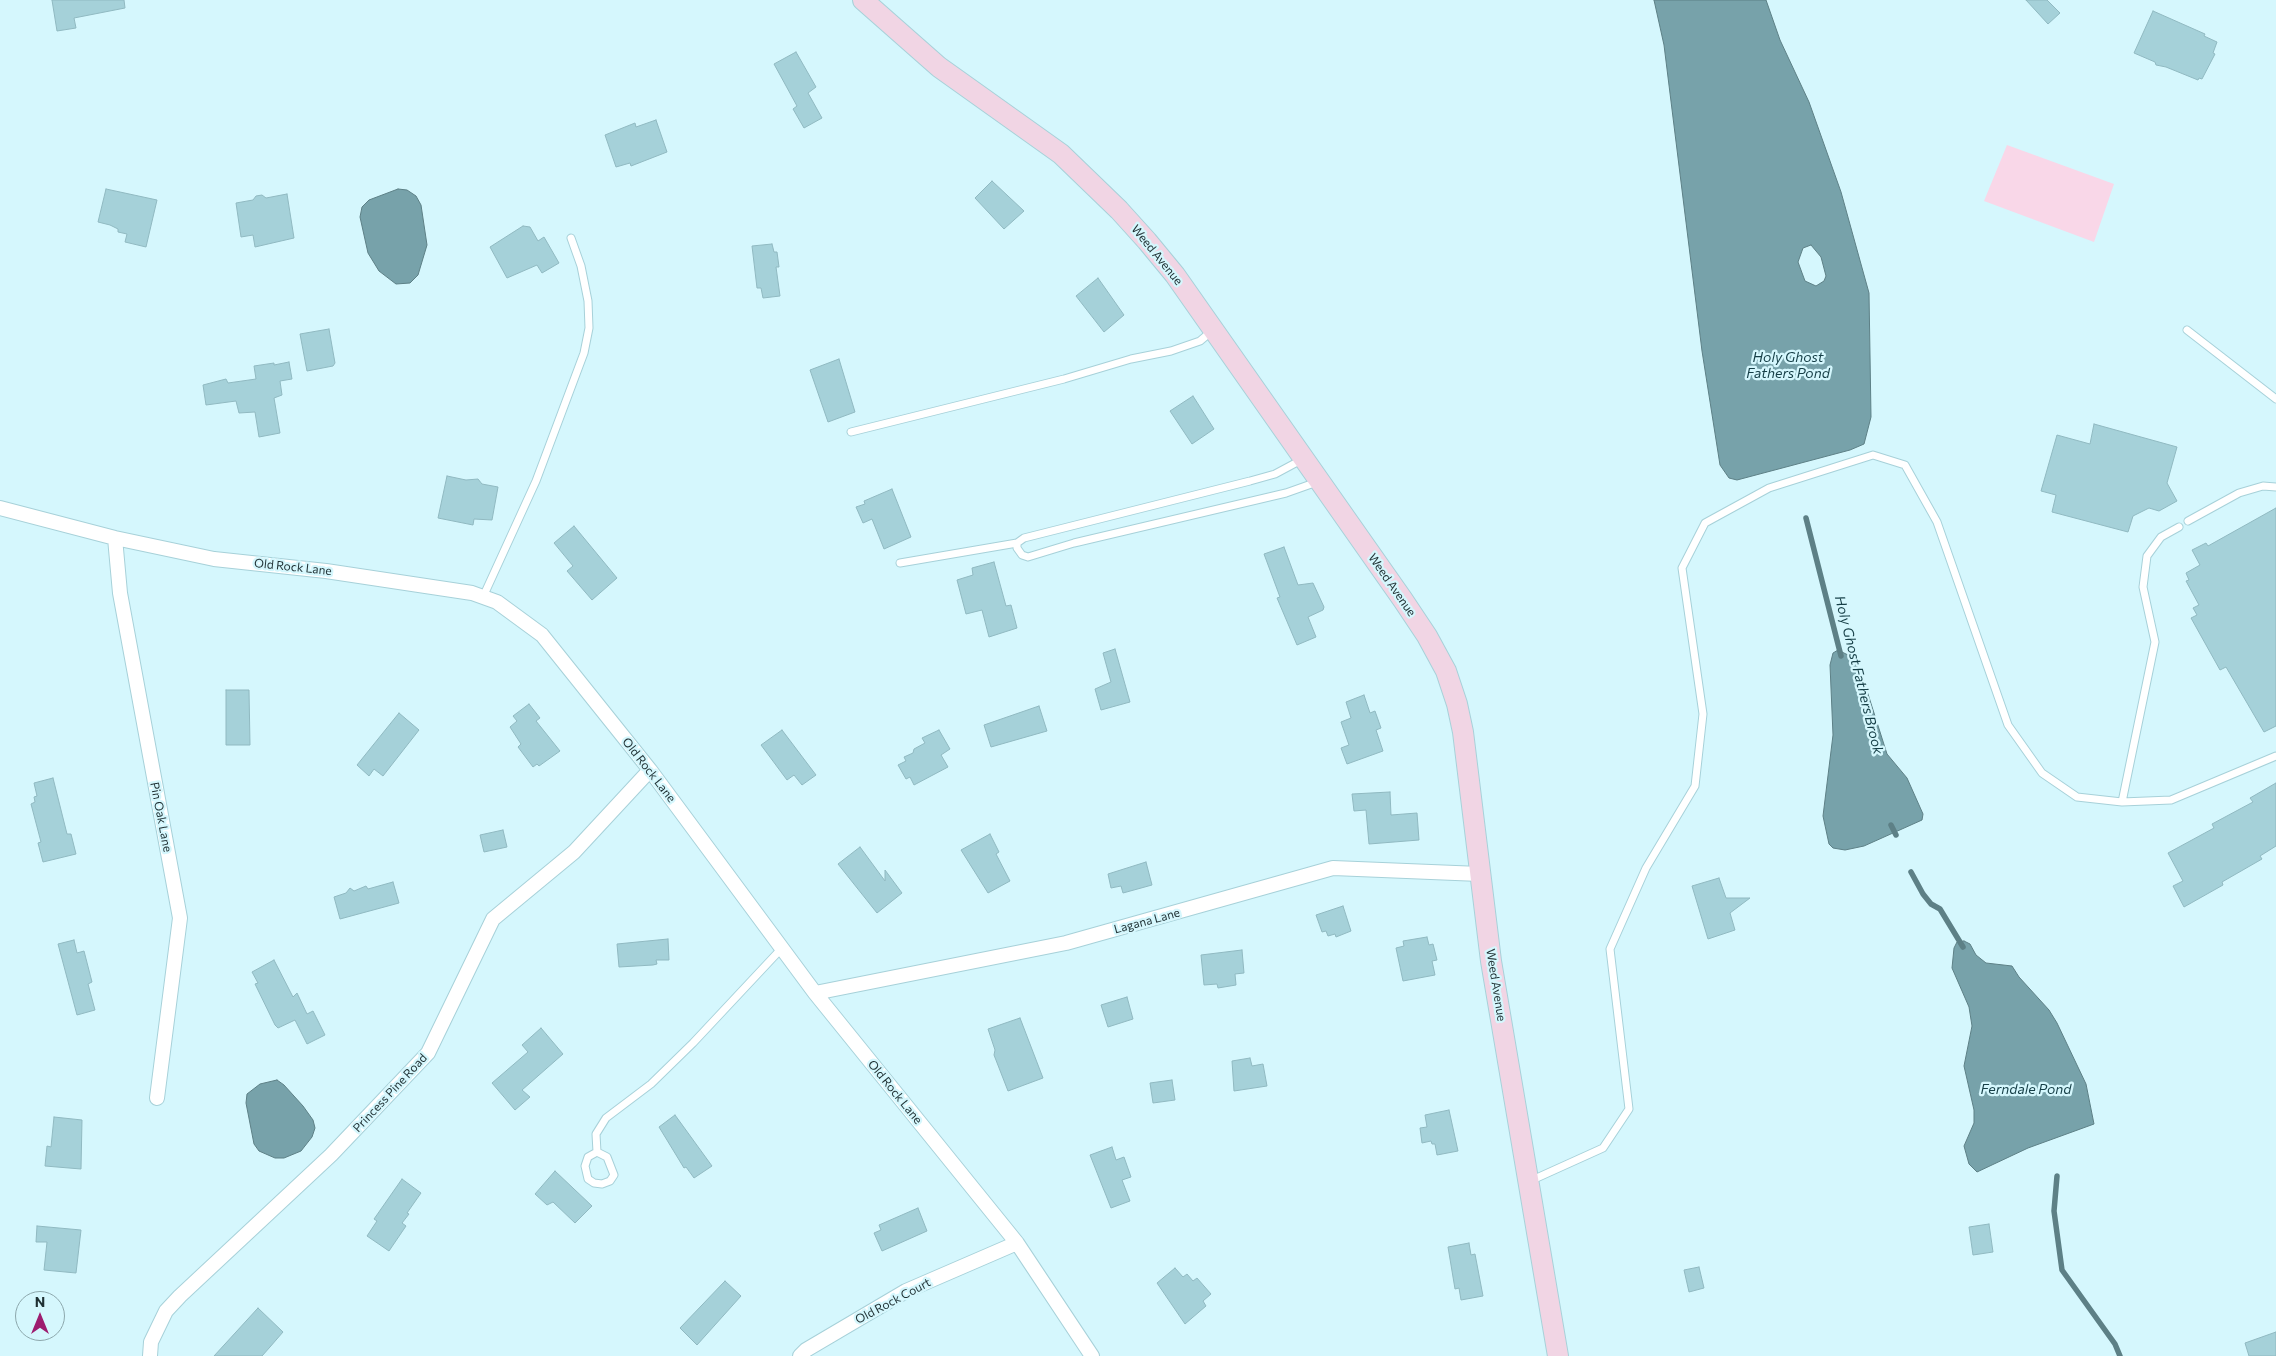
<!DOCTYPE html>
<html>
<head>
<meta charset="utf-8">
<style>
  body { margin:0 }
  #map { position:relative; width:2276px; height:1356px; overflow:hidden; background:#d5f7fd; font-family:Commissioner,sans-serif }
  canvas { display:block }
  .north { position:absolute; left:15px; top:1291px; width:50px; height:50px; box-sizing:border-box; background:#d5f7fd; border:1px solid #8ca7ac; border-radius:50%; rotate:0deg; font-size:14px; font-weight:700; line-height:20px; text-align:center; color:#1f3033 }
  .north::after { content:''; display:block; margin:auto; width:18px; height:22px; background:#9d1c6f; clip-path:polygon(50% 0,100% 100%,50% 72%,0 100%) }
</style>
</head>
<body>
<div id="map">
<canvas width="2276" height="1356"></canvas>
<div class="north">N</div>
</div>
<script>
const c = document.querySelector('canvas').getContext('2d');
c.lineJoin = 'round';
function fill(path, color) { c.fillStyle = color; c.fill(path, 'evenodd'); }
const toPath = rows => new Path2D(rows.map(r => 'M' + r).join(''));
function strokePath(path, color, width, dash) { c.strokeStyle = color; c.lineWidth = width; c.lineCap = dash ? 'butt' : 'round'; c.setLineDash(dash || []); c.stroke(path); }
function drawText(font, color, halo, rows, align = 'center') {
  c.font = font + ' Commissioner,sans-serif'; c.lineWidth = 4.5; c.setLineDash([]); c.textBaseline = 'middle'; c.strokeStyle = halo; c.fillStyle = color; for (const [text, x, y, turn = 0] of rows) {
    c.save(); c.translate(x, y); c.rotate((+turn || 0) * Math.PI / 180); c.textAlign = isNaN(turn) ? turn : align; if (halo) c.strokeText(text, 0, 0); c.fillText(text, 0, 0); c.restore();
  }
}
fill(toPath([
  [2007,145,2114,184,2094,242,1984,201]
]), '#f9d7e8');
const water = toPath([
  [1654,0,1766,0,1780,40,1809,102,1841,192,1869,293,1871,417,1864,444,1850,450,1737,480,1729,478,1720,465,1702,351,1664,45,1654,0],
  [1811,245,1821,257,1826,276,1824,281,1816,286,1805,281,1798,262,1803,248,1811,245],
  [398,189,407,190,416,196,421,205,427,245,418,275,410,283,396,284,379,271,368,253,360,217,362,207,369,200,398,189],
  [1838,650,1850,656,1861,672,1887,754,1907,778,1923,814,1922,820,1864,846,1845,850,1833,848,1829,844,1823,816,1833,735,1830,665,1833,653,1838,650],
  [1964,941,1970,944,1976,955,1986,963,2012,966,2019,977,2049,1010,2057,1023,2086,1084,2094,1124,2028,1148,1977,1172,1969,1164,1964,1146,1974,1123,1974,1110,1964,1066,1972,1026,1969,1007,1952,968,1954,948,1957,942,1964,941],
  [277,1080,284,1085,303,1106,313,1120,315,1128,312,1137,301,1151,284,1158,275,1158,259,1151,254,1144,246,1103,247,1094,260,1084,277,1080]
]);
fill(water, '#77a2aa');
strokePath(water, '#5d8086', 1);
strokePath(toPath([
  [1806,518,1841,656],
  [1891,825,1896,835],
  [1911,872,1923,894,1931,904,1940,909,1963,947],
  [2057,1176,2054,1211,2062,1270,2115,1344,2120,1356]
]), '#5d8086', 5.5);
const building = toPath([
  [52,0,124,0,125,8,74,18,76,28,57,31,52,0],
  [2026,0,2047,0,2060,13,2048,24,2026,0],
  [2153,11,2205,34,2204,36,2217,42,2213,53,2215,54,2202,79,2199,78,2198,80,2166,67,2156,65,2155,62,2134,53,2153,11],
  [796,52,816,87,808,93,822,118,804,128,793,109,797,106,774,64,796,52],
  [656,120,667,152,631,166,630,163,616,167,605,135,635,123,636,127,656,120],
  [992,181,1024,211,1004,229,975,198,992,181],
  [106,189,157,200,146,247,125,242,127,234,118,232,118,229,110,225,98,222,106,189],
  [287,194,294,238,255,247,253,235,241,237,236,203,253,200,256,196,262,195,266,198,287,194],
  [523,226,530,227,538,241,544,237,559,263,542,273,537,265,507,278,490,247,523,226],
  [772,244,774,252,777,252,779,267,776,267,780,296,763,298,761,288,757,288,752,246,772,244],
  [1098,278,1124,315,1104,332,1076,296,1098,278],
  [329,329,335,363,333,366,307,371,300,334,329,329],
  [839,359,855,412,828,422,810,370,839,359],
  [289,362,292,379,280,381,282,395,274,398,280,433,259,437,255,412,239,413,236,401,206,405,203,385,226,379,228,383,256,379,254,366,274,363,274,365,289,362],
  [1193,396,1214,429,1192,444,1170,411,1193,396],
  [2094,424,2177,447,2167,483,2177,501,2159,511,2149,508,2133,516,2128,532,2052,512,2056,495,2041,491,2057,435,2090,444,2094,424],
  [447,476,466,480,478,479,482,484,498,487,492,520,474,519,473,525,438,518,447,476],
  [892,489,911,537,884,549,872,519,863,523,856,507,865,504,864,501,892,489],
  [2276,508,2276,726,2264,732,2226,667,2220,670,2191,618,2197,615,2193,608,2199,605,2186,581,2189,580,2186,573,2200,565,2192,550,2206,543,2208,546,2276,508],
  [574,526,617,578,592,600,567,571,573,566,554,543,574,526],
  [1284,547,1298,585,1313,583,1324,607,1323,610,1308,617,1316,637,1297,645,1277,598,1280,597,1264,554,1284,547],
  [994,562,1006,606,1011,605,1017,628,989,637,982,610,966,614,957,580,973,575,972,568,994,562],
  [1115,649,1130,702,1101,710,1095,689,1111,682,1103,653,1115,649],
  [226,690,249,690,250,745,226,745,226,690],
  [1364,695,1370,713,1375,711,1381,728,1376,730,1383,751,1347,764,1341,748,1349,745,1341,722,1351,718,1346,702,1364,695],
  [529,704,540,718,536,721,560,751,539,766,537,764,533,767,518,747,521,744,510,727,517,721,513,716,529,704],
  [1039,706,1047,731,991,747,984,725,1039,706],
  [399,713,419,730,383,776,374,769,369,776,357,765,399,713],
  [782,730,816,775,802,785,794,775,787,780,761,745,782,730],
  [939,730,950,749,941,755,948,767,914,785,910,777,906,779,898,765,906,761,904,757,913,753,914,749,925,743,922,738,939,730],
  [53,778,67,834,71,834,76,854,43,862,38,843,41,842,31,804,35,802,34,797,37,796,34,783,53,778],
  [2276,783,2276,846,2260,856,2262,859,2222,882,2223,885,2184,907,2173,886,2183,881,2168,853,2214,828,2212,824,2253,802,2250,798,2276,783],
  [1390,792,1391,815,1417,813,1419,840,1369,844,1366,810,1354,811,1352,794,1390,792],
  [503,830,507,847,484,852,480,835,503,830],
  [990,834,999,852,996,854,1010,881,988,893,961,850,990,834],
  [860,847,885,881,885,870,902,893,877,913,838,864,860,847],
  [1146,862,1152,885,1123,893,1121,886,1111,888,1108,874,1146,862],
  [1719,878,1726,898,1750,898,1730,913,1735,930,1708,939,1692,886,1719,878],
  [393,882,399,903,340,919,334,897,346,893,350,888,354,891,366,886,368,889,393,882],
  [1343,906,1351,931,1336,937,1335,934,1328,936,1326,931,1322,932,1316,915,1343,906],
  [1427,937,1429,945,1433,944,1437,960,1432,961,1435,975,1403,981,1396,948,1404,946,1403,941,1427,937],
  [668,939,669,960,656,960,657,964,653,965,619,967,617,944,668,939],
  [74,940,77,953,84,951,92,982,88,984,95,1010,77,1015,58,944,74,940],
  [1242,950,1244,973,1235,974,1236,985,1218,988,1217,984,1204,985,1201,955,1242,950],
  [274,960,293,997,297,993,307,1014,313,1011,325,1035,307,1044,295,1020,278,1028,275,1025,255,984,258,983,252,972,274,960],
  [1127,997,1133,1019,1108,1027,1101,1005,1127,997],
  [1020,1018,1043,1078,1008,1091,994,1055,995,1050,988,1029,1020,1018],
  [541,1028,563,1054,522,1090,530,1097,515,1110,492,1083,528,1052,522,1045,541,1028],
  [1250,1058,1252,1066,1263,1064,1267,1086,1234,1091,1232,1061,1250,1058],
  [1172,1080,1175,1100,1153,1103,1150,1083,1172,1080],
  [1449,1110,1458,1151,1437,1155,1435,1144,1432,1144,1431,1141,1422,1143,1420,1128,1427,1127,1425,1115,1449,1110],
  [675,1115,712,1166,694,1178,686,1167,684,1168,659,1127,675,1115],
  [54,1117,82,1120,81,1169,45,1166,47,1146,51,1147,54,1117],
  [1112,1147,1116,1160,1124,1157,1131,1177,1122,1180,1130,1201,1111,1208,1090,1155,1112,1147],
  [555,1171,592,1206,575,1223,553,1202,547,1205,535,1194,555,1171],
  [402,1179,421,1193,407,1213,409,1214,402,1223,406,1226,389,1251,367,1236,377,1221,374,1219,402,1179],
  [918,1208,927,1231,882,1251,874,1233,881,1230,879,1225,918,1208],
  [1989,1224,1993,1252,1973,1255,1969,1227,1989,1224],
  [37,1226,81,1230,76,1273,44,1270,47,1242,36,1242,37,1226],
  [1469,1243,1471,1255,1475,1254,1483,1296,1461,1300,1459,1288,1455,1289,1448,1247,1469,1243],
  [1699,1267,1704,1288,1689,1292,1684,1270,1699,1267],
  [1175,1268,1183,1277,1187,1274,1193,1281,1197,1278,1211,1294,1203,1301,1206,1306,1185,1324,1157,1283,1175,1268],
  [725,1281,741,1296,697,1345,680,1328,725,1281],
  [258,1308,283,1332,270,1347,262,1356,214,1356,258,1308],
  [2276,1332,2276,1356,2249,1356,2245,1343,2276,1332]
]);
fill(building, '#a5d1d9');
strokePath(building, '#90b9c1', 1);
const service = toPath([
  [2187,330,2276,399],
  [851,432,1064,379,1131,359,1171,351,1200,341,1213,330],
  [1303,459,1275,474,1250,481,1024,538,1017,543,1017,548,1022,555,1028,557,1074,543,1286,493,1317,482],
  [2188,521,2239,493,2263,486,2276,487],
  [900,563,1017,543],
  [483,597,536,481,584,353,589,328,588,301,581,266,571,238],
  [2122,802,2155,642,2143,587,2147,556,2161,537,2179,527],
  [597,1152,607,1157,614,1175,610,1181,602,1184,594,1183,588,1179,585,1166,588,1157,597,1152,596,1134,606,1118,651,1084,693,1043,782,948],
  [1530,1181,1603,1148,1629,1109,1610,949,1646,868,1695,786,1703,714,1682,568,1705,523,1769,488,1873,455,1905,465,1937,522,2008,725,2042,773,2077,797,2122,802,2171,800,2276,756]
]);
const minor = toPath([
  [0,508,115,538,214,559,326,571,472,593,497,602,542,635,650,770,815,993,1017,1243,1092,1356],
  [115,538,120,593,180,918,157,1098],
  [815,993,1066,943,1333,868,1480,874],
  [150,1356,151,1342,166,1311,180,1296,331,1155,428,1053,493,919,574,852,650,770],
  [800,1356,806,1350,906,1291,1017,1243]
]);
const secondary = toPath([
  [863,0,939,67,1061,154,1119,210,1147,241,1175,275,1403,600,1427,636,1446,671,1457,704,1463,732,1491,961,1558,1356]
]);
strokePath(service, '#a7d1d9', 9);
strokePath(minor, '#a7d1d9', 16);
strokePath(secondary, '#a7d1d9', 22);
strokePath(service, '#fff', 7);
strokePath(minor, '#fff', 14);
strokePath(secondary, '#f1d5e4', 20);
drawText('12px', '#1f3033', '#d5f7fd', [
  ["Weed Avenue",1157,255,51],
  ["Old Rock Lane",293,567,6],
  ["Weed Avenue",1392,585,55],
  ["Old Rock Lane",649,770,52],
  ["Pin Oak Lane",161,817,79],
  ["Lagana Lane",1147,921,-15],
  ["Weed Avenue",1496,985,81],
  ["Old Rock Lane",895,1092,51],
  ["Princess Pine Road",390,1093,-47],
  ["Old Rock Court",893,1301,-28]
]);
drawText('italic 14px', '#163f47', '#d5f7fd', [
  ["Holy Ghost",1788,357],
  ["Fathers Pond",1788,373],
  ["Holy Ghost Fathers Brook",1859,675,76],
  ["Ferndale Pond",2026,1089]
]);
</script>
</body>
</html>
